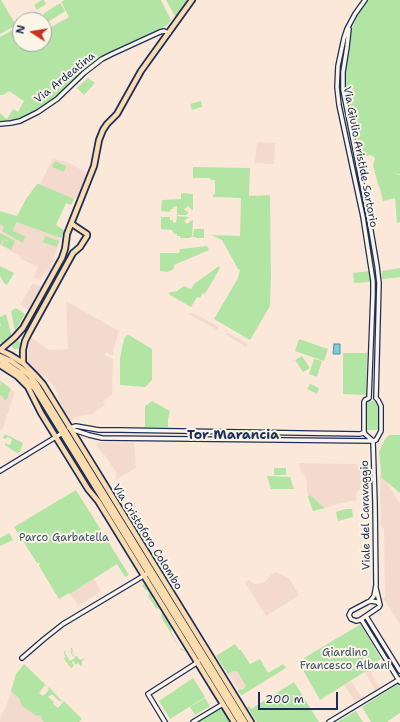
<!DOCTYPE html>
<html>
<head>
<meta charset="utf-8">
<style>
  body { margin:0 }
  #map { position:relative; width:400px; height:722px; overflow:hidden; background:#fbe8d9; font-family:"Shantell Sans",sans-serif }
  canvas { display:block }
  .north { position:absolute; left:12px; top:12px; width:40px; height:40px; box-sizing:border-box; background:#fcf5e5; border:1px solid #a2a6af; border-radius:50%; rotate:282deg; font-size:11px; font-weight:700; line-height:16px; text-align:center; color:#1b2f5e }
  .north::after { content:''; display:block; margin:auto; width:14px; height:18px; background:#c8321e; clip-path:polygon(50% 0,100% 100%,50% 72%,0 100%) }
  .scale { position:absolute; left:258px; top:692px; width:80px; height:18px; box-sizing:border-box; border:2px solid #1b2f5e; border-top:0; padding-left:5px; font-size:12px; line-height:14px; white-space:nowrap; color:#1b2f5e; -webkit-text-stroke:3px #fcf5e5; paint-order:stroke }
</style>
</head>
<body>
<div id="map">
<canvas width="400" height="722"></canvas>
<div class="north">N</div>
<div class="scale">200 m</div>
</div>
<script>
const c = document.querySelector('canvas').getContext('2d');
c.lineJoin = 'round';
function fill(path, color) { c.fillStyle = color; c.fill(path, 'evenodd'); }
const toPath = rows => new Path2D(rows.map(r => 'M' + r).join(''));
function strokePath(path, color, width, dash) { c.strokeStyle = color; c.lineWidth = width; c.lineCap = dash ? 'butt' : 'round'; c.setLineDash(dash || []); c.stroke(path); }
function drawText(font, color, halo, rows, align = 'center') {
  c.font = font + ' "Shantell Sans",sans-serif'; c.lineWidth = 4; c.setLineDash([]); c.textBaseline = 'middle'; c.strokeStyle = halo; c.fillStyle = color; for (const [text, x, y, turn = 0] of rows) {
    c.save(); c.translate(x, y); c.rotate((+turn || 0) * Math.PI / 180); c.textAlign = isNaN(turn) ? turn : align; if (halo) c.strokeText(text, 0, 0); c.fillText(text, 0, 0); c.restore();
  }
}
fill(toPath([
  [257,142,275,143,274,164,255,163],
  [53,159,67,162,87,173,77,198,75,197,74,200,40,184],
  [0,211,16,222,61,238,49,272,46,271,40,280,33,277,38,267,21,259,21,256,0,245],
  [33,283,42,287,29,310,20,305],
  [66,301,119,331,114,348,113,356,106,352,104,355,113,359,112,395,103,401,105,405,92,414,76,417,69,421,58,398,58,393,46,376,40,377,26,363,31,337,49,350,68,349],
  [191,312,219,327,217,330,189,314],
  [227,332,248,344,246,347,226,335],
  [0,380,11,389,11,391,15,392,8,414,7,414,6,416,7,416,2,430,0,430],
  [100,442,134,443,136,468,116,480,115,477,116,476,117,474,105,455,103,455,96,444],
  [299,463,354,464,360,465,368,465,369,484,363,484,356,494,357,500,341,503,325,508,310,497,308,497,307,491,307,484,306,477,301,473],
  [382,474,400,504,400,625,386,602,381,598,385,598,384,528,382,528,382,526,380,526,380,520,381,520,380,475],
  [276,572,289,578,299,595,266,616,245,582,248,580,255,584,262,583,266,581,272,574],
  [94,579,101,591,78,606,70,594],
  [373,667,375,670,371,673,380,687,375,690,365,672],
  [234,671,239,672,238,673,246,686,239,690,228,674],
  [351,681,362,698,355,702,344,685],
  [11,691,28,705,56,722,0,722,0,718,5,708]
]), '#f4dacd');
fill(toPath([
  [0,0,1,0,16,25,0,34],
  [42,0,44,0,46,4,37,10,34,5],
  [65,0,161,0,171,20,168,24,166,26,103,56,79,75,58,96,44,106,21,119,12,121,0,122,0,113,7,119,13,109,18,112,24,101,9,91,3,95,0,95,0,37,18,27,20,31,20,44,44,44,44,31,69,17,61,2],
  [166,0,187,0,177,16,175,16],
  [368,0,400,0,400,174,392,173,400,175,400,222,397,223,395,198,383,201,380,188,379,188,373,165,375,158,371,155,360,158,346,89,346,68,349,48,349,38,351,30,357,17],
  [60,3,65,11,48,22,43,14],
  [88,78,95,83,84,95,77,88],
  [201,101,202,107,192,110,190,104],
  [55,161,66,166,64,172,52,167],
  [193,167,250,168,249,196,270,195,271,277,270,306,250,340,214,319,238,278,240,270,238,269,222,240,211,235,240,236,241,198,213,197,213,195,215,194,215,180,211,180,210,178,193,178],
  [37,184,39,184,74,199,71,205,66,203,56,225,64,230,61,238,16,222,13,231,25,236,23,243,2,231,4,227,0,224,0,211,17,216,26,199],
  [181,193,193,194,193,209,192,210,188,206,184,209,189,213,187,214,186,215,177,215,177,206,173,207,173,209,171,209,170,212,161,211,162,200,181,199],
  [177,216,189,217,184,221,187,224,192,220,193,221,192,237,190,237,190,238,180,238,180,236,177,236,177,234,174,234,172,230,161,229,161,217,170,217,170,220,173,220,173,222,176,223],
  [194,229,204,229,204,238,196,238,196,237,193,237],
  [0,233,15,241,11,250,2,245,4,240,8,241,4,239,0,245],
  [45,236,59,241,57,247,43,242],
  [207,246,209,250,174,265,174,269,167,272,160,271,160,253,179,253,180,249],
  [0,266,14,273,7,285,4,283,0,276],
  [219,266,220,268,205,294,203,293,200,298,197,297,191,307,170,295,168,293,177,291,184,286,191,289,194,284],
  [400,268,400,277,383,279,382,279,382,271],
  [370,271,371,282,354,283,353,273],
  [16,308,25,314,15,331,11,311],
  [6,314,12,337,4,345,0,342,0,326,1,325,0,322,0,317],
  [127,335,129,335,152,349,152,380,145,387,120,385,120,358,124,339],
  [15,339,22,343,19,348,17,349,14,349,12,347,13,342],
  [299,339,328,349,324,361,295,351],
  [343,353,367,353,366,395,343,394],
  [302,356,310,368,303,372,295,360],
  [314,359,322,361,317,377,309,374],
  [0,381,10,388,11,390,9,392,8,398,6,400,4,400,3,396,0,395,0,386,1,386],
  [310,384,319,388,317,394,307,389],
  [152,401,170,411,168,419,168,427,145,427,145,406],
  [369,401,376,401,379,407,378,430,367,430,367,403],
  [5,434,23,443,20,452,17,453,5,445,5,443,10,445,12,439,7,437,6,439,3,438],
  [389,435,400,435,400,493,381,477,381,470,379,452,385,439],
  [64,441,83,471,79,469,62,442],
  [274,468,286,468,286,475,274,475],
  [81,473,86,476,113,519,113,523],
  [267,476,290,477,294,489,271,489],
  [76,490,129,575,125,577,117,564,70,594,69,593,59,599,39,566,40,563,37,563,14,527],
  [310,495,320,504,325,508,313,511,308,497],
  [113,502,149,561,148,561,114,506],
  [346,509,352,509,353,517,338,521,336,512],
  [9,533,13,540,0,546,0,538],
  [144,584,146,585,153,596,152,598,156,603,158,604,161,610,156,608,148,596,149,593,147,590,145,590,142,585],
  [162,611,172,627,171,632,180,648,187,651,181,650,161,617],
  [361,624,381,659,365,668,366,671,320,700,303,670,307,668,307,664,304,658],
  [235,644,239,650,241,650,250,664,260,659,268,673,283,664,286,668,242,695,240,694,238,690,243,689,246,686,238,673,239,672,234,671,228,674,216,656],
  [70,648,72,648,73,651,72,653,75,657,77,656,80,660,85,658,82,661,82,665,81,666,78,663,75,665,74,661,72,662,74,666,71,668,64,659,64,657,66,659,64,653,65,650,66,652,65,653,70,661,75,658,70,652,72,651],
  [24,664,47,686,47,687,45,685,39,693,43,696,49,690,48,688,49,687,62,701,61,702,60,700,59,701,52,694,48,697,54,702,53,704,58,708,64,701,82,719,79,722,44,722,42,720,41,716,39,715,37,716,22,706,19,698,11,691,16,674],
  [193,678,205,697,170,719,159,701],
  [294,682,319,722,257,722,247,707,249,706,251,709],
  [398,684,400,687,400,713,387,722,371,722,362,707],
  [205,698,210,706,195,715,190,707],
  [220,708,223,709,231,722,198,722],
  [356,711,363,722,337,722]
]), '#b2e4a4');
const water = toPath([
  [334,344,340,344,340,354,333,354,334,344]
]);
fill(water, '#7eccdb');
strokePath(water, '#568da9', 1);
const minor = toPath([
  [365,0,355,14,347,29,344,38,338,66,337,87,339,105,363,217,373,281,373,294,369,398,365,400,364,402,364,431,365,434,373,441],
  [349,29,347,47,343,72,343,90,369,219,377,266,379,283,376,398,378,400,381,406,381,431,376,440,373,441],
  [0,124,11,123,20,121,38,112,57,99,84,73,102,59,112,54,160,32,164,31,169,33],
  [69,428,76,426,99,430,119,430,360,434,363,433,364,431],
  [71,429,89,435,102,438,373,441],
  [0,471,64,432],
  [376,588,380,605],
  [370,601,374,596,376,585,375,503,373,441],
  [371,601,377,602,380,605,379,607,360,620,356,621,351,619,349,615,351,611,368,602,371,601],
  [366,616,400,671],
  [361,619,400,682],
  [22,658,44,639,63,624,150,572],
  [165,722,148,694,195,664,198,661],
  [193,722,223,704],
  [329,722,400,679]
]);
const major = toPath([
  [0,350,10,355,23,363,34,374,43,384,251,722],
  [0,350,15,337,23,328,62,258,65,249,67,234,94,166,99,140,103,130,107,124,117,114,141,71,192,0],
  [0,356,11,361,21,368,30,376,37,385,245,722],
  [0,360,10,366,20,373,28,381,35,389,240,722],
  [23,363,23,350,25,341,29,333,73,253,80,247,87,236,87,234,72,224],
  [0,365,17,376,28,387,41,413,80,476,88,489,98,501,234,722]
]);
strokePath(minor, '#1b2f5e', 6);
strokePath(major, '#1b2f5e', 8);
strokePath(minor, '#fcf5e5', 3.5);
strokePath(major, '#fcdcac', 4.5);
drawText('11px', '#1b2f5e', '#fcf5e5', [
  ["Via Ardeatina",65,78,-39],
  ["Via Giulio Aristide Sartorio",360,157,79],
  ["Viale del Caravaggio",366,515,-91],
  ["Via Cristoforo Colombo",147,537,58]
]);
drawText('11px', '#39536c', '#fcf5e5', [
  ["Parco Garbatella",64,538],
  ["Giardino",345,653],
  ["Francesco Albani",345,666]
]);
drawText('bold 13px', '#1b2f5e', '#fcf5e5', [
  ["Tor Marancia",233,436]
]);
</script>
</body>
</html>
